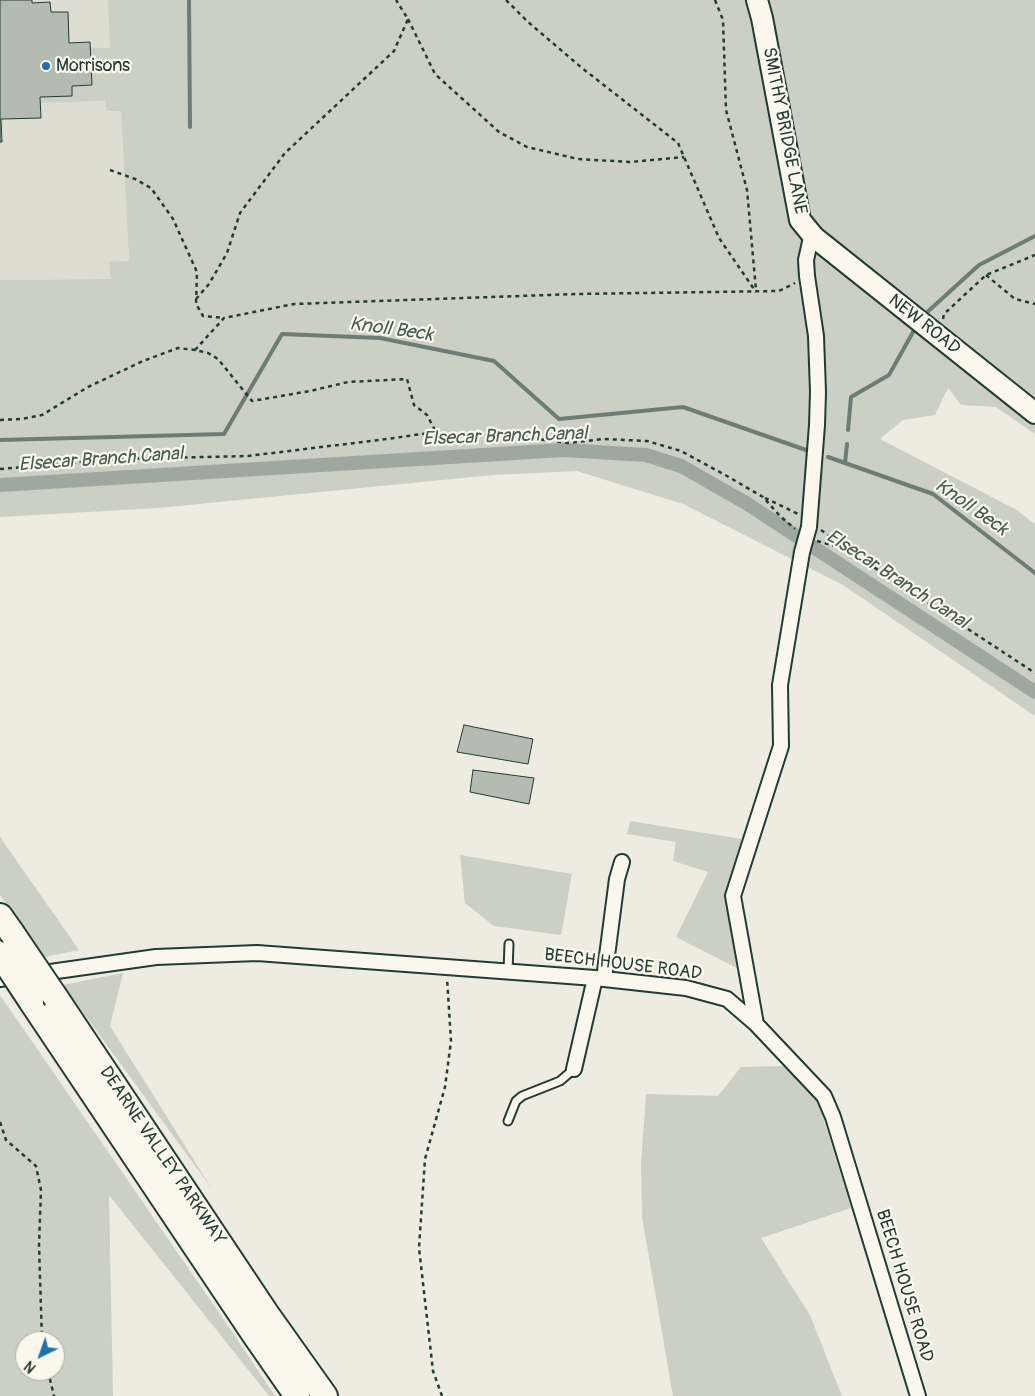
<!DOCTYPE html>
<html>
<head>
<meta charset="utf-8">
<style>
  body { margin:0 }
  #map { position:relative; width:1035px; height:1396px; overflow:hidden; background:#eeece1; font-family:Pangolin,sans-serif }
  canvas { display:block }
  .north { position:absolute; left:15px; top:1331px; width:50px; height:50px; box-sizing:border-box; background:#fbf7ec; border:1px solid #a3ada2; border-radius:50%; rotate:222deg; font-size:14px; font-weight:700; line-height:20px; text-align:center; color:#1f3d34 }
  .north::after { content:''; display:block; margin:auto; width:18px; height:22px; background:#1f6fb2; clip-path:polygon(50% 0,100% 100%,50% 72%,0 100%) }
</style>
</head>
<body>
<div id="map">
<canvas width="1035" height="1396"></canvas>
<div class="north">N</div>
</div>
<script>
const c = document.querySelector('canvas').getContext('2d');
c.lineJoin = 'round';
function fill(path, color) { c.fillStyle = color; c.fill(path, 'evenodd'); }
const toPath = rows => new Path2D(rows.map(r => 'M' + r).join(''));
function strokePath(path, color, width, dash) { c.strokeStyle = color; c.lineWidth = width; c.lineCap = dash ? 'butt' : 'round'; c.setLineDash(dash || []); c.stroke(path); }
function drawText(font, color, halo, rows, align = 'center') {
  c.font = font + ' Pangolin,sans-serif'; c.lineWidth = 4.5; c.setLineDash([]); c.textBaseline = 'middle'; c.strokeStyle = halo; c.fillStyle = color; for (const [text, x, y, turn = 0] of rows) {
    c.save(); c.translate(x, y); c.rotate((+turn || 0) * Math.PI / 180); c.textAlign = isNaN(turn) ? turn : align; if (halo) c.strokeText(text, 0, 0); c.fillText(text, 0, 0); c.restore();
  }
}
fill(toPath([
  [0,0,119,0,122,49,92,85,72,96,40,98,40,103,106,101,121,111,129,261,111,279,0,280]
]), '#ddddd2');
fill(toPath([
  [108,0,1035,0,1035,434,996,407,961,405,948,388,935,415,903,420,880,439,1015,509,1035,524,1035,716,843,585,683,504,577,471,493,475,158,508,0,517,0,280,111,279,109,262,129,261,121,111,107,111,105,101,40,103,40,97,72,96,72,86,92,85,91,48,110,48],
  [630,821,742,839,725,893,737,968,676,937,708,872,673,861,676,842,627,834],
  [0,837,79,950,44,957,0,895],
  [460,855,572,874,561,935,494,926,465,903],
  [123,973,110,1026,212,1189,63,985],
  [0,995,235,1336,275,1396,269,1396,109,1195,113,1396,0,1396],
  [25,1341,55,1341,55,1371,25,1371],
  [787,1066,818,1101,851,1208,761,1238,810,1315,842,1396,673,1396,642,1217,641,1164,646,1094,718,1096,741,1067]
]), '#cbcfc4');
strokePath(toPath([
  [189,0,190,127],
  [924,315,979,265,1035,236],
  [848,430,851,397,889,375,917,325],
  [0,440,224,434,282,334,380,338,494,361,559,419,683,407,806,450],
  [828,457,933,494,1035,573],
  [845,463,847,444]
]), '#6c7d74', 4);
strokePath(toPath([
  [0,485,563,450,646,455,681,466,746,503,1035,692]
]), '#9fa89f', 14);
const building = toPath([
  [0,0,32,0,32,3,50,2,51,12,68,12,69,43,90,42,92,85,72,86,72,96,40,97,41,118,1,119,2,142,0,142,0,0],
  [464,725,533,739,528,764,457,752,464,725],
  [473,770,534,778,529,804,470,792,473,770]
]);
fill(building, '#b4bbb0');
strokePath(building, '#1f3d34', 1);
const service = toPath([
  [508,971,509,944],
  [508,1121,516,1101,522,1096,560,1081,574,1069]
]);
const minor = toPath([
  [809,527,817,425,818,392,816,336,807,276,806,260,810,242,814,237],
  [0,979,156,957,257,953,595,978,686,988,727,999,756,1024,824,1096,833,1117,918,1396],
  [604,979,617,879,622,862],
  [756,1024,733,896,781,746,780,685,802,552],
  [574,1069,595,978]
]);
const secondary = toPath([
  [757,0,762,18,800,220,814,237,1035,413]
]);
const trunk = toPath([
  [0,916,12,933],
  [56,998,266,1313,325,1396],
  [31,1001,254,1334,297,1396]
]);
strokePath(service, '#1f3d34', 11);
strokePath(minor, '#1f3d34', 18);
strokePath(secondary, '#1f3d34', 24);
strokePath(trunk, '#1f3d34', 28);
strokePath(toPath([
  [506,0,528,22,582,68,678,143,719,238,756,292],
  [715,0,723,20,726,110,747,190,756,290],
  [408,19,435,74,499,132,527,147,578,159,630,162,684,157],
  [110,170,135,179,151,188,173,219,197,272,196,304,203,316,224,318],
  [986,275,1015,299,1035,304],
  [196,299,209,284,227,253,240,213,285,153,394,51,408,19,396,0],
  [943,319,944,314,986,275,1035,255],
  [195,350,224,318,294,304,576,294,779,291,795,283],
  [0,420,21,419,42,415,88,387,143,361,178,348,195,350,208,353,218,359,252,401,310,391,348,382,407,379,414,405,427,415,436,432],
  [0,469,118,459,248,456,387,439,436,432,451,435,462,434,471,435,499,434,568,443,604,439,647,441,681,451,727,476,763,497,780,516,795,529],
  [765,498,798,514],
  [821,530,843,546],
  [817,541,846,549,1035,673],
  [0,1122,6,1140,36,1166,41,1190,39,1245,42,1341],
  [48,1371,54,1396],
  [442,1396,433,1371,419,1248,425,1159,445,1087,451,1041,447,978]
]), '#1f3d34', 2.5, [4, 4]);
strokePath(service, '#fbf7ec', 7);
strokePath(minor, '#fbf7ec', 14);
strokePath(secondary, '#fbf7ec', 20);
strokePath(trunk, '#fbf7ec', 24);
const minorBridge = toPath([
  [802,552,809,527]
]);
const trunkBridge = toPath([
  [12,933,56,998],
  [0,954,31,1001]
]);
strokePath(minorBridge, '#1f3d34', 18, []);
strokePath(trunkBridge, '#1f3d34', 28, []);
strokePath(minorBridge, '#fbf7ec', 14);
strokePath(trunkBridge, '#fbf7ec', 24);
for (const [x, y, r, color] of [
  [46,66,5,"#1f6fb2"]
]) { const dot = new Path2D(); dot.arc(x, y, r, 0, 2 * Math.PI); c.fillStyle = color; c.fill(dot); strokePath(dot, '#fbf7ec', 2); }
drawText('18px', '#1f3d34', '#fbf7ec', [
  ["Morrisons",56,66]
], 'left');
drawText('18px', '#1f3d34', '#fbf7ec', [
  ["SMITHY BRIDGE LANE",784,131,79],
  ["NEW ROAD",924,325,38],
  ["BEECH HOUSE ROAD",623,965,7],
  ["DEARNE VALLEY PARKWAY",162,1156,56],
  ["BEECH HOUSE ROAD",904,1286,73]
]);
drawText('italic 19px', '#455d54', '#fbf7ec', [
  ["Knoll Beck",391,330,8],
  ["Elsecar Branch Canal",505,437,-2],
  ["Elsecar Branch Canal",101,460,-4],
  ["Knoll Beck",971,508,35],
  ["Elsecar Branch Canal",897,580,33]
]);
</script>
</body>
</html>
